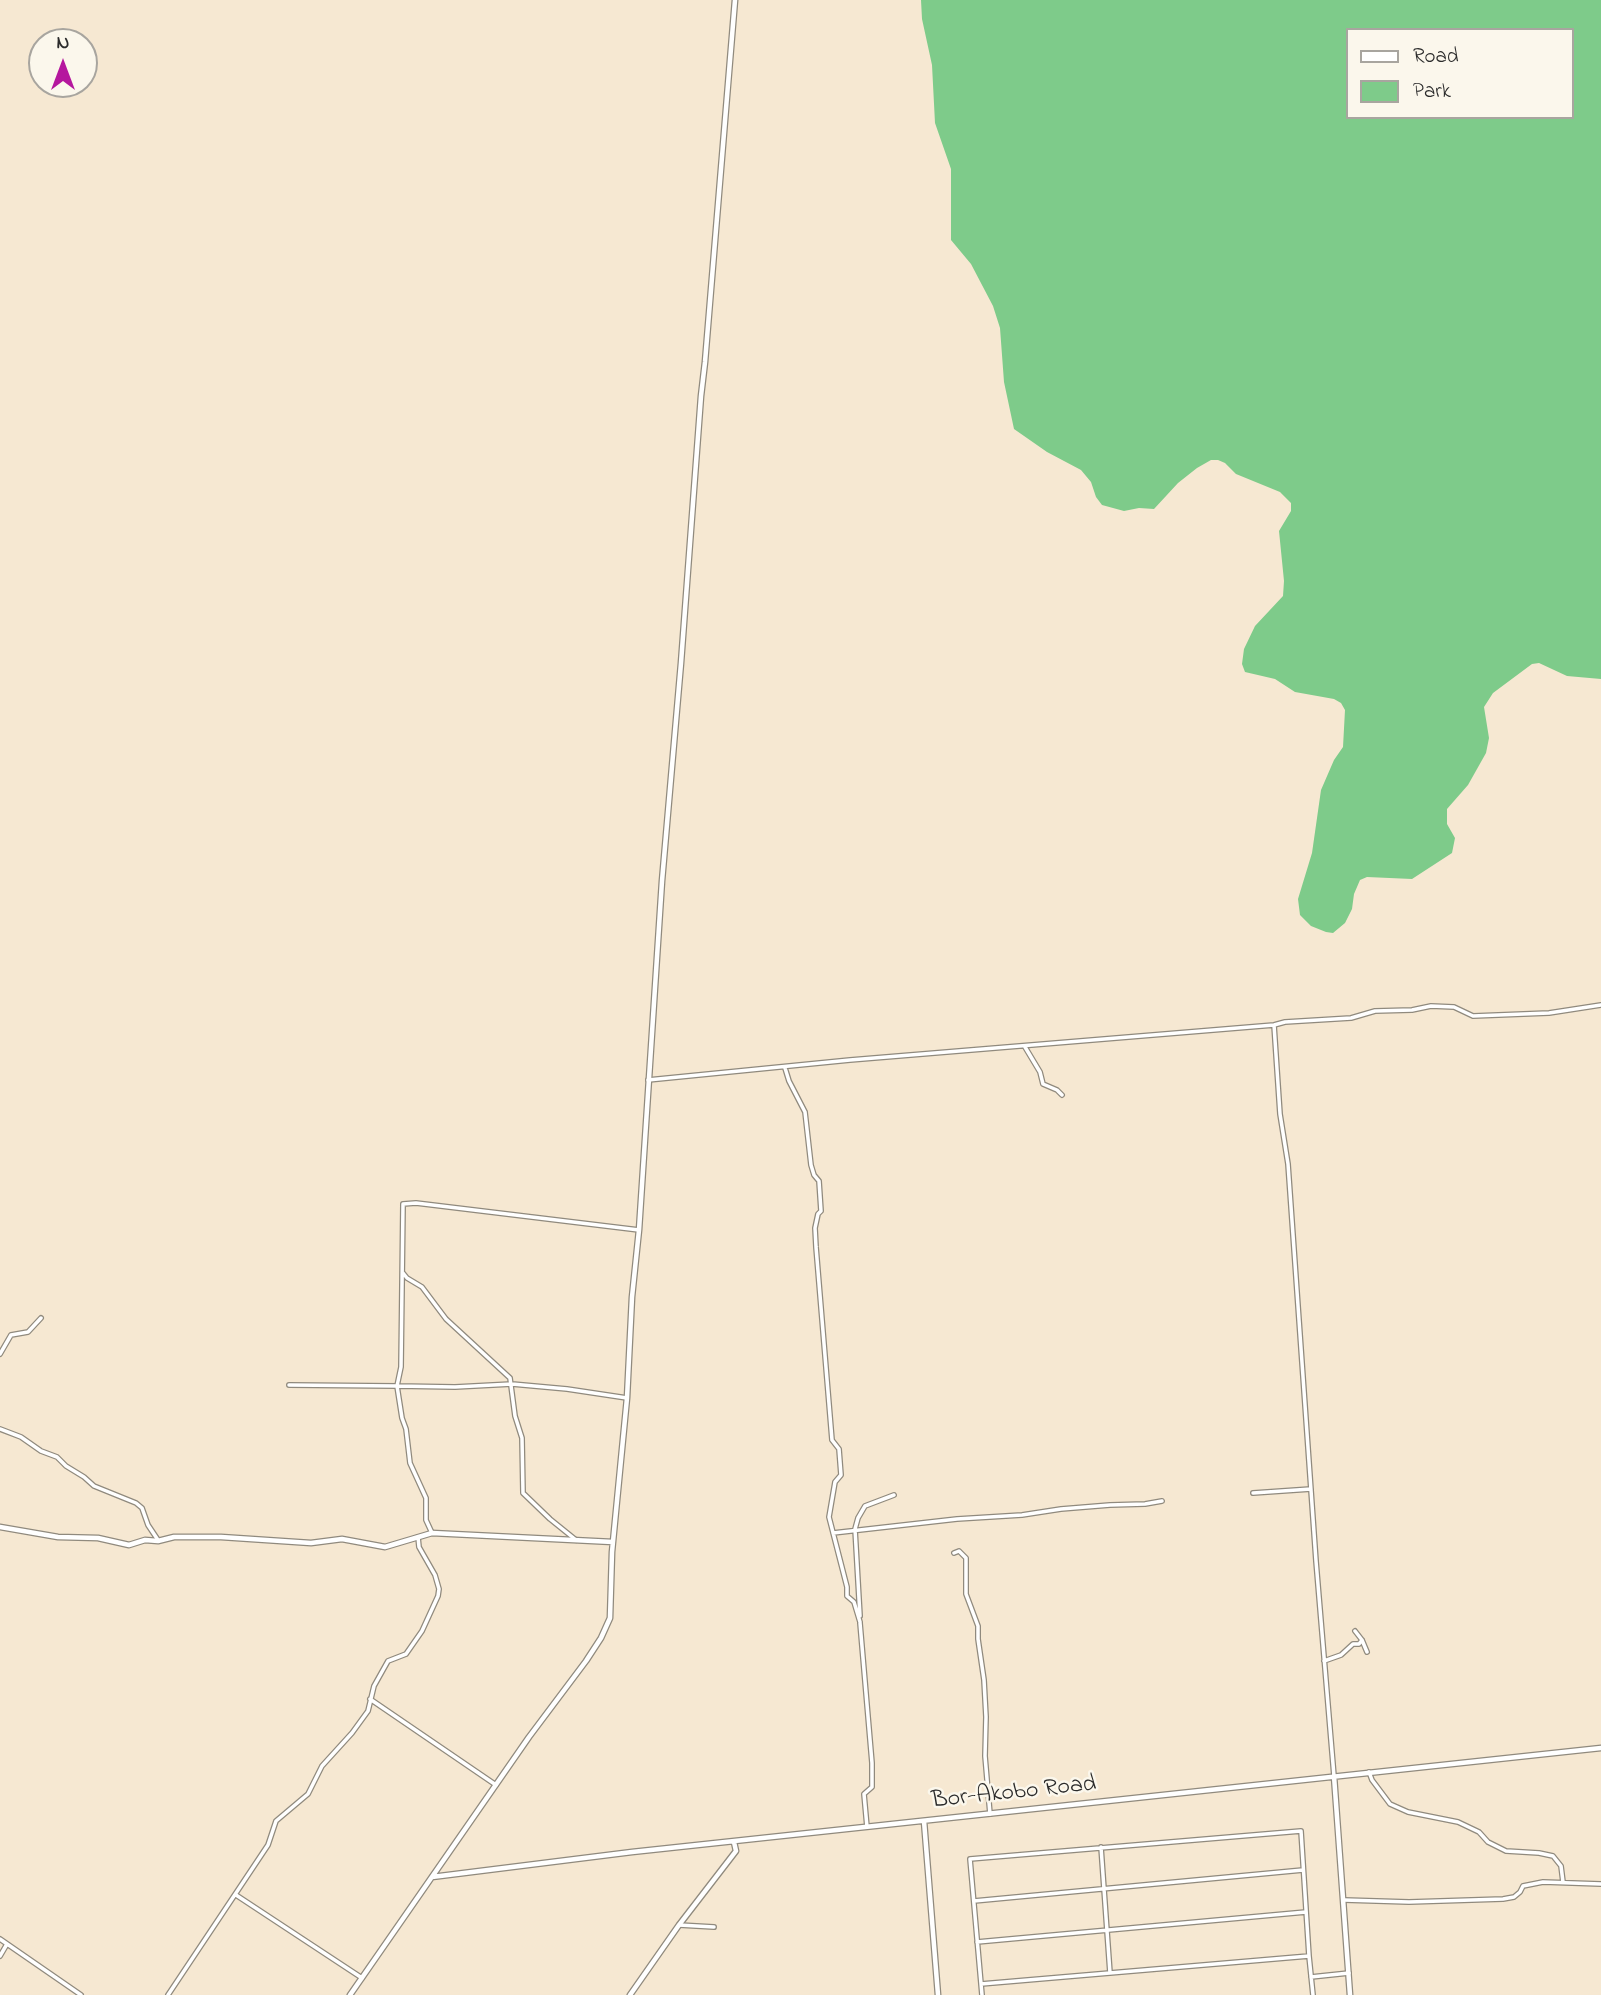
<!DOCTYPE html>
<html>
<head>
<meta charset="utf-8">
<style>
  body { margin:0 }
  #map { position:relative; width:1601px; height:1995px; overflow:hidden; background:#f6e8d2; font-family:"Indie Flower",sans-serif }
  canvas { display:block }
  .legend { position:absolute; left:1346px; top:28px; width:228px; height:91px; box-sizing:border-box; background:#fbf7ec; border:2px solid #a8a59f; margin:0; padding:9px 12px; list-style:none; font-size:21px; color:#2b2b2b }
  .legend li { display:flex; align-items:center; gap:14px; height:35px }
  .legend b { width:35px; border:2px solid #a8a59f }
  .north { position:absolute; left:28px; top:28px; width:70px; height:70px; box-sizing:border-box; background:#fbf7ec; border:2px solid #a8a59f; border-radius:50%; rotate:0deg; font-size:19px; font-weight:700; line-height:28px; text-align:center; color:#2b2b2b }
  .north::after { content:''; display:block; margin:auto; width:24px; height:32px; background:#b5179e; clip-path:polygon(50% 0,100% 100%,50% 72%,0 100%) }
</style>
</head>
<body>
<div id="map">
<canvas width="1601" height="1995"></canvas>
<ul class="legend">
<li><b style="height:9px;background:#fff"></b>Road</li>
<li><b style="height:19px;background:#7ecb8a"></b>Park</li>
</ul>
<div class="north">N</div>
</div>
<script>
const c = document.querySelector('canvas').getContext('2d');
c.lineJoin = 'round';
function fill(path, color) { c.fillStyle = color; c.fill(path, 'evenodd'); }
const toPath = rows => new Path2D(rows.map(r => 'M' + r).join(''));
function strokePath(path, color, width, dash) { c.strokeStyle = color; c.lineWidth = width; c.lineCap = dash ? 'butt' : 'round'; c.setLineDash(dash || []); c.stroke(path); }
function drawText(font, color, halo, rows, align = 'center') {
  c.font = font + ' "Indie Flower",sans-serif'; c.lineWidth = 5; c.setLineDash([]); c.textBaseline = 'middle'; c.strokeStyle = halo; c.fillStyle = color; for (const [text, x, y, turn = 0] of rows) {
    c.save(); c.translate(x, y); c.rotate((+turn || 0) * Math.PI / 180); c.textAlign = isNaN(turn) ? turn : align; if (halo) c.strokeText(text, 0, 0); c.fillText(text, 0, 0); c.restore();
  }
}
fill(toPath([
  [921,0,1601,0,1601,679,1567,676,1539,663,1532,664,1493,693,1484,707,1489,738,1486,753,1468,785,1447,809,1447,824,1455,838,1452,853,1412,879,1367,877,1360,880,1354,894,1352,909,1345,923,1333,933,1326,932,1311,926,1300,915,1298,899,1312,853,1321,790,1334,760,1343,747,1345,710,1341,703,1334,699,1295,692,1275,679,1245,672,1242,664,1244,649,1255,626,1283,596,1284,581,1279,531,1291,511,1291,503,1280,492,1236,474,1225,463,1218,460,1211,460,1197,468,1178,483,1154,509,1139,508,1124,511,1102,505,1096,497,1091,482,1081,470,1047,452,1014,429,1004,382,1000,328,993,306,971,264,951,240,951,169,935,123,932,65,922,19],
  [1347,30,1571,30,1571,117,1347,117]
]), '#7ecb8a');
const minor = toPath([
  [1274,1025,1280,1114,1288,1164,1316,1561,1334,1776],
  [1025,1047,1040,1072,1043,1084,1057,1090,1062,1095],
  [785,1068,789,1081,805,1112,811,1165,814,1175,819,1181,821,1211,818,1214,815,1228,816,1247,832,1440,839,1449,841,1475,835,1482,829,1517,847,1587,847,1596,854,1602,860,1622],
  [648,1080,850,1060,1274,1025,1285,1022,1351,1018,1375,1011,1412,1010,1431,1006,1454,1007,1473,1016,1549,1013,1601,1005],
  [403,1273,407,1278,422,1287,446,1319,510,1378,515,1416,522,1438,523,1493,550,1519,576,1540],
  [0,1354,11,1335,28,1332,41,1318],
  [289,1385,397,1386,402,1418,406,1429,410,1463,426,1498,426,1520,432,1533],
  [627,1398,567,1389,512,1384,455,1387,397,1386,401,1367,403,1204,416,1203,639,1230],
  [0,1429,21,1437,41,1451,57,1457,66,1466,84,1477,94,1486,136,1503,142,1508,148,1525,158,1540],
  [1253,1493,1311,1489],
  [833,1533,957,1519,1022,1515,1061,1509,1110,1505,1145,1504,1162,1501],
  [954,1553,959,1551,966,1558,966,1594,978,1626,978,1639,984,1680,986,1717,985,1756,990,1814],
  [860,1616,855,1529,858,1518,865,1506,894,1495],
  [860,1623,872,1763,872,1787,864,1794,867,1827],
  [1355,1631,1362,1640,1367,1652],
  [1324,1661,1341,1655,1353,1644,1359,1644,1362,1640],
  [370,1699,496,1785],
  [1369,1772,1372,1780,1390,1804,1408,1812,1458,1822,1479,1832,1488,1842,1506,1851,1539,1853,1553,1856,1561,1866,1563,1882],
  [1101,1847,1110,1973],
  [236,1895,362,1978],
  [1344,1900,1409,1902,1503,1899,1514,1897,1520,1892,1523,1886,1543,1882,1601,1884],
  [974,1901,1303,1870],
  [679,1925,714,1927],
  [0,1939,81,1995],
  [977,1942,1306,1912],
  [0,1956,7,1944],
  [1311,1977,1349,1973],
  [981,1984,1309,1956,1313,1995],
  [168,1995,268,1845,276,1821,308,1794,322,1766,352,1733,368,1711,374,1686,388,1661,406,1654,422,1631,438,1596,439,1589,435,1575,419,1547,418,1537],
  [982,1995,970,1859,1301,1831,1309,1956]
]);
const tertiary = toPath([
  [0,1527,58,1537,98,1538,129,1545,145,1540,158,1541,174,1537,221,1537,311,1543,342,1539,385,1547,432,1533,613,1542],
  [1334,1776,1350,1995],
  [924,1821,938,1995],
  [432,1877,632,1852,1601,1748],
  [350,1995,529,1737,586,1661,601,1638,610,1618,612,1552,627,1398,632,1297,639,1230,662,881,681,663,701,396,705,362,735,0],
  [630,1995,679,1925,736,1851,734,1842]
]);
strokePath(minor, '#908a7e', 6);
strokePath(tertiary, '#908a7e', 7);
strokePath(minor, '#fff', 3.5);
strokePath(tertiary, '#fff', 4.5);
drawText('24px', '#2b2b2b', '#fbf7ec', [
  ["Bor-Akobo Road",1014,1794,-6]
]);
</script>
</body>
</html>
